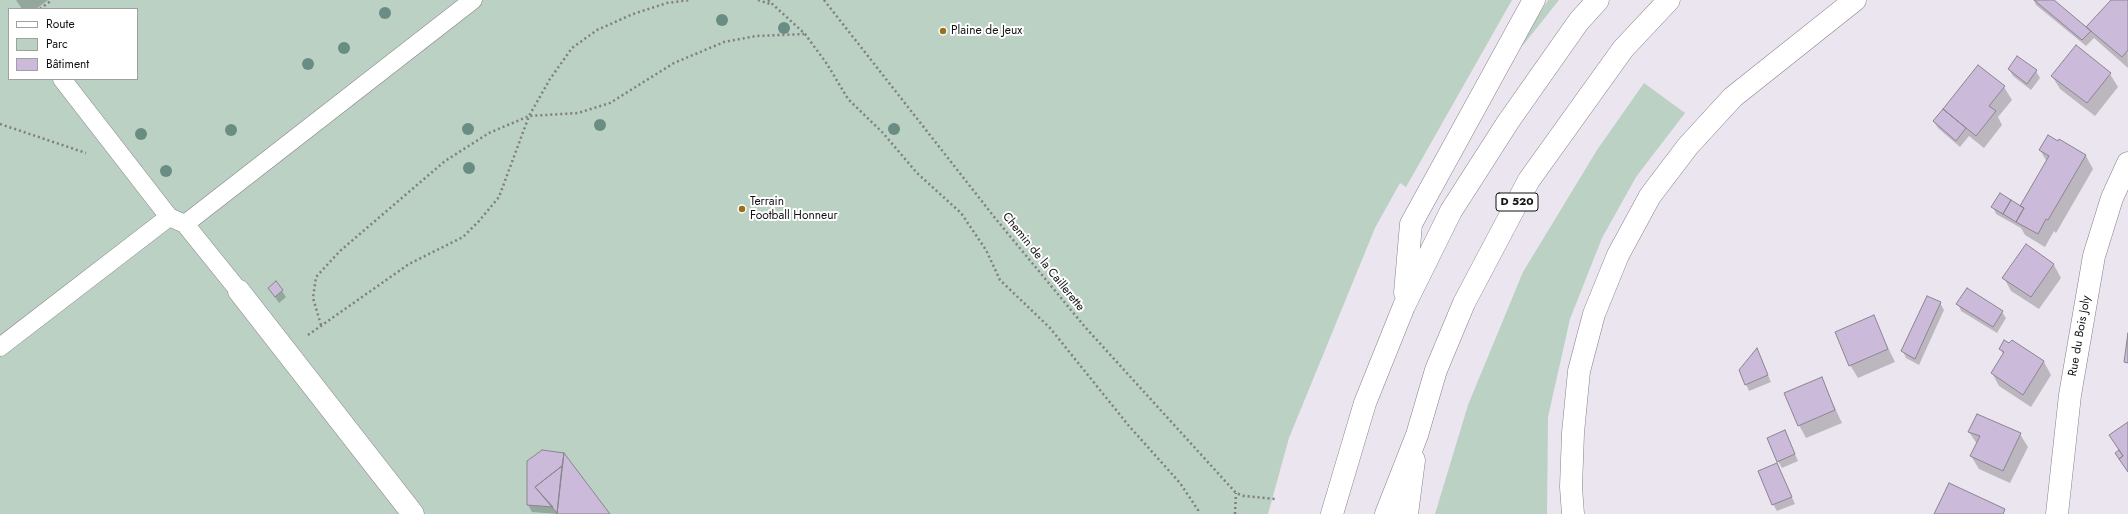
<!DOCTYPE html>
<html>
<head>
<meta charset="utf-8">
<style>
  body { margin:0 }
  #map { position:relative; width:2128px; height:514px; overflow:hidden; background:#ebe5ef; font-family:Jost,sans-serif }
  canvas { display:block }
  .legend { position:absolute; left:8px; top:8px; width:130px; height:72px; box-sizing:border-box; background:#fff; border:1px solid #a1a0a1; margin:0; padding:5px 7px; list-style:none; font-size:12px; color:#131114 }
  .legend li { display:flex; align-items:center; gap:8px; height:20px }
  .legend b { width:20px; border:1px solid #a1a0a1 }
</style>
</head>
<body>
<div id="map">
<canvas width="2128" height="514"></canvas>
<ul class="legend">
<li><b style="height:5px;background:#fff"></b>Route</li>
<li><b style="height:11px;background:#bad1c3"></b>Parc</li>
<li><b style="height:11px;background:#ccbada"></b>Bâtiment</li>
</ul>
</div>
<script>
const c = document.querySelector('canvas').getContext('2d');
c.lineJoin = 'round';
function fill(path, color) { c.fillStyle = color; c.fill(path, 'evenodd'); }
const toPath = rows => new Path2D(rows.map(r => 'M' + r).join(''));
function strokePath(path, color, width, dash) { c.strokeStyle = color; c.lineWidth = width; c.lineCap = dash ? 'butt' : 'round'; c.setLineDash(dash || []); c.stroke(path); }
function drawText(font, color, halo, rows, align = 'center') {
  c.font = font + ' Jost,sans-serif'; c.lineWidth = 4; c.setLineDash([]); c.textBaseline = 'middle'; c.strokeStyle = halo; c.fillStyle = color; for (const [text, x, y, turn = 0] of rows) {
    c.save(); c.translate(x, y); c.rotate((+turn || 0) * Math.PI / 180); c.textAlign = isNaN(turn) ? turn : align; if (halo) c.strokeText(text, 0, 0); c.fillText(text, 0, 0); c.restore();
  }
}
fill(toPath([
  [0,0,1512,0,1406,187,1400,183,1375,228,1289,438,1268,514,0,514],
  [9,9,137,9,137,79,9,79],
  [1548,0,1559,0,1524,44,1515,52],
  [1644,83,1685,113,1636,177,1602,238,1570,319,1548,417,1547,514,1435,514,1468,405,1523,272,1597,150]
]), '#bad1c3');
fill(toPath([
  [16,0,48,0,36,9,22,9],
  [2034,0,2053,0,2086,28,2112,0,2127,0,2128,68,2094,38,2086,46,2036,5],
  [2076,46,2110,74,2118,87,2095,116,2060,89,2052,76],
  [2018,57,2036,71,2040,78,2031,90,2013,76,2009,69],
  [1978,66,2004,87,2012,100,1998,117,2002,125,1984,148,1969,136,1960,147,1938,128,1934,122],
  [2059,141,2086,156,2093,169,2056,233,2054,231,2045,247,2025,235,2021,228,1996,214,1993,207,2021,207,2047,162,2040,150],
  [2026,246,2054,265,2061,278,2039,309,2011,291,2004,278],
  [269,288,282,291,286,297,279,303],
  [1940,303,1944,310,1919,365,1906,358,1903,351],
  [1958,304,2002,312,2006,318,1997,333,1961,311],
  [1873,317,1895,362,1858,378,1850,365],
  [2012,341,2044,362,2051,375,2031,407,1999,386,1992,373,2003,354,2000,349],
  [1757,350,1771,382,1749,391,1746,384],
  [1821,378,1842,423,1806,438,1799,425],
  [1785,431,1798,461,1782,468,1778,461],
  [1969,432,2020,434,2028,447,2010,483,1979,469,1971,456,1977,444],
  [563,454,609,514,558,514,532,512,528,505],
  [1777,464,1795,504,1777,511,1773,504]
]), '#0003');
const building = toPath([
  [2034,0,2054,0,2091,31,2082,40,2034,0],
  [2111,0,2128,0,2128,50,2122,57,2086,27,2111,0],
  [2076,45,2111,73,2087,103,2051,76,2076,45],
  [2017,56,2037,70,2027,84,2008,69,2017,56],
  [1978,65,2005,86,1989,106,1996,111,1976,136,1943,109,1978,65],
  [1943,109,1966,128,1956,141,1933,121,1943,109],
  [2048,135,2058,141,2059,139,2086,155,2048,220,2046,219,2038,234,2016,222,2024,208,2020,206,2049,156,2039,150,2048,135],
  [2000,193,2011,200,2003,214,1991,207,2000,193],
  [2011,200,2024,208,2016,222,2003,214,2011,200],
  [2026,244,2054,264,2031,297,2002,278,2026,244],
  [276,281,283,290,275,297,268,288,276,281],
  [1967,288,2003,311,1993,327,1956,304,1967,288],
  [1927,296,1941,302,1915,359,1901,351,1927,296],
  [1874,315,1888,349,1849,366,1835,332,1874,315],
  [2128,333,2128,363,2124,362,2128,333],
  [2004,340,2009,343,2012,340,2044,361,2023,395,1991,373,2004,352,1999,349,2004,340],
  [1757,348,1768,375,1745,385,1739,370,1757,348],
  [1822,377,1835,410,1798,426,1784,393,1822,377],
  [1977,414,2021,433,2003,471,1970,456,1980,436,1968,432,1977,414],
  [2128,422,2128,472,2119,459,2123,456,2109,435,2128,422],
  [1785,430,1795,454,1777,462,1767,438,1785,430],
  [542,450,564,453,562,466,535,487,553,507,527,505,527,461,542,450],
  [2119,450,2123,456,2119,459,2115,453,2119,450],
  [564,453,610,514,557,514,564,453],
  [1777,463,1792,497,1772,505,1758,471,1777,463],
  [562,466,557,513,535,487,562,466],
  [1949,483,2005,509,2003,514,1934,514,1949,483]
]);
fill(building, '#ccbada');
strokePath(building, '#8a858e', 1);
const lane = toPath([
  [62,79,169,217,185,224,239,291],
  [185,224,473,0],
  [0,347,169,217]
]);
const street = toPath([
  [239,291,413,514]
]);
const secondary = toPath([
  [2057,514,2070,395,2094,256,2112,198,2128,163]
]);
const primary = toPath([
  [1405,293,1411,224,1534,0],
  [1332,514,1365,403,1404,306,1451,211,1508,122,1579,21,1598,0],
  [1386,514,1417,435,1436,370,1464,303,1529,180,1623,49,1669,0],
  [1407,514,1414,460],
  [1573,514,1571,487,1573,433,1579,371,1594,314,1618,255,1650,196,1688,146,1733,97,1855,0]
]);
strokePath(lane, '#86818b', 19);
strokePath(street, '#86818b', 23);
strokePath(secondary, '#86818b', 23);
strokePath(primary, '#86818b', 23);
strokePath(toPath([
  [758,0,770,4],
  [768,0,805,34,827,64,848,99,883,133,917,173,961,213,986,250,1000,280,1050,328,1129,426,1180,483,1198,510,1198,514],
  [824,0,995,218,1085,327,1236,493,1244,496,1275,499],
  [40,9,52,0],
  [0,124,86,153],
  [321,325,313,298,316,277,340,251,445,161,489,133,529,116,578,113,610,103,674,63,724,42,756,36,804,34],
  [308,335,409,264,463,237,479,221,499,197,529,116,550,79,572,48,597,30,633,14,667,3,690,0],
  [1235,514,1236,493]
]), '#817d83', 2.5, [2, 3]);
strokePath(lane, '#fff', 18);
strokePath(street, '#fff', 22);
strokePath(secondary, '#fff', 22);
strokePath(primary, '#fff', 22);
c.fillStyle = '#6a8d83';
for (const [x, y] of [
  [385,13],
  [722,20],
  [784,28],
  [344,48],
  [308,64],
  [600,125],
  [468,129],
  [894,129],
  [231,130],
  [141,134],
  [469,168],
  [166,171]
]) { c.beginPath(); c.arc(x, y, 6, 0, 2 * Math.PI); c.fill(); }
for (const [x, y, r, color] of [
  [943,31,4,"#99701d"],
  [742,209,4,"#99701d"]
]) { const dot = new Path2D(); dot.arc(x, y, r, 0, 2 * Math.PI); c.fillStyle = color; c.fill(dot); strokePath(dot, '#fff', 1.5); }
for (const [x, y, w] of [
  [1517,202,42]
]) { const box = new Path2D(); box.roundRect(x - w / 2, y - 9, w, 18, 3); c.fillStyle = '#fff'; c.fill(box); strokePath(box, '#131114', 1); }
drawText('bold 11px', '#131114', null, [
  ["D 520",1517,202]
]);
drawText('12px', '#131114', '#fff', [
  ["Plaine de Jeux",951,31],
  ["Terrain",750,202],
  ["Football Honneur",750,216]
], 'left');
drawText('12px', '#131114', '#fff', [
  ["Chemin de la Caillerette",1043,262,51],
  ["Rue du Bois Joly",2080,336,-80]
]);
</script>
</body>
</html>
